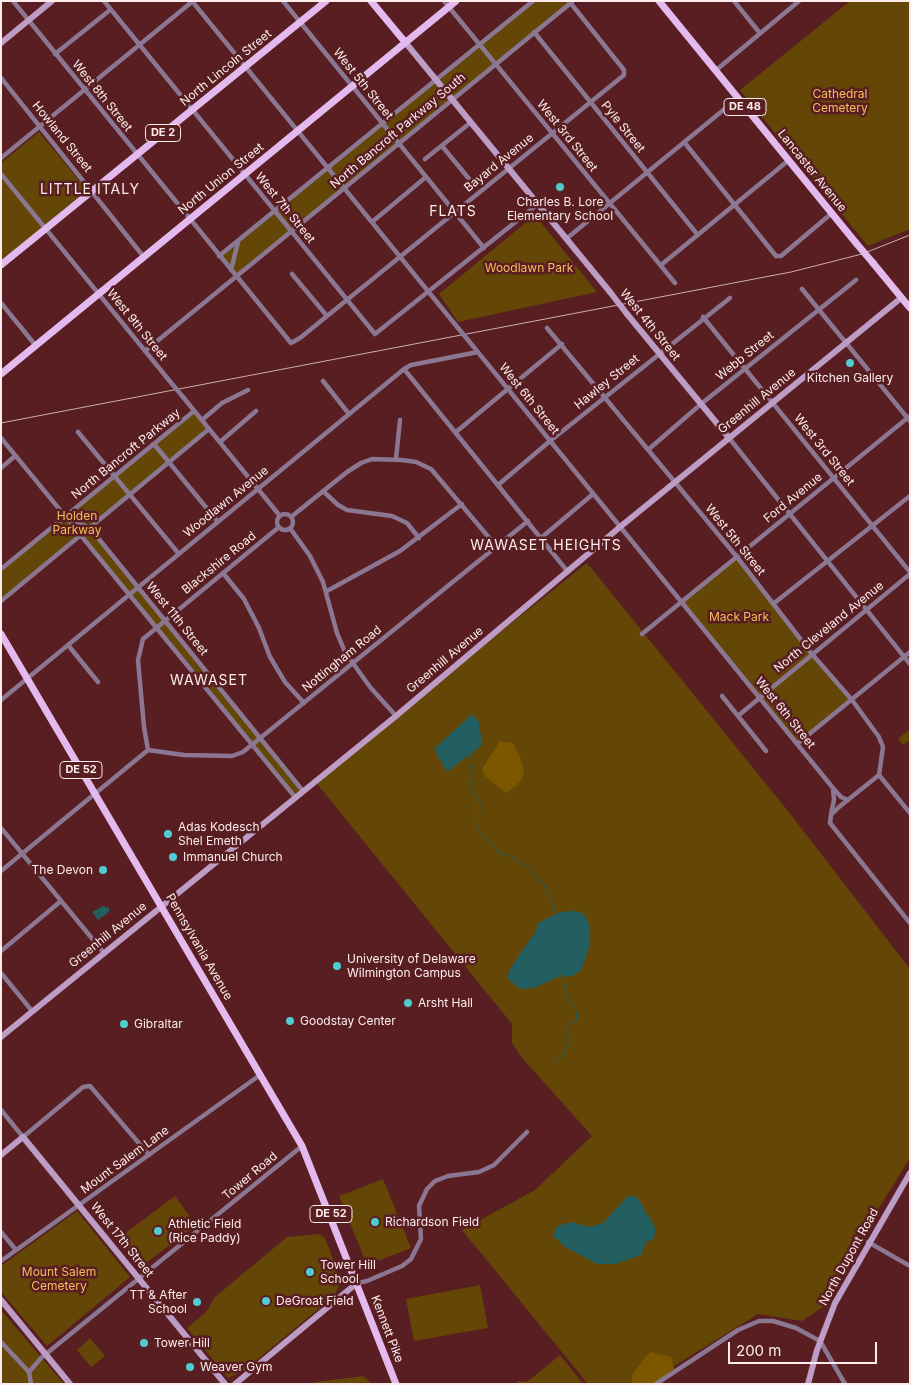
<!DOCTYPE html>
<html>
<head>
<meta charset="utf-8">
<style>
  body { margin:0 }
  #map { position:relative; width:911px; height:1385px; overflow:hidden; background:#581e22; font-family:Inter,sans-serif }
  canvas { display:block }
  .frame { position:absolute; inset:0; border:2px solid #fcecec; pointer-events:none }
  .scale { position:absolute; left:728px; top:1342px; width:149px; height:22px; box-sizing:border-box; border:2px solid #fcecec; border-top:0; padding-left:6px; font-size:15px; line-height:18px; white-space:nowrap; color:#fcecec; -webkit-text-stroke:4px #581e22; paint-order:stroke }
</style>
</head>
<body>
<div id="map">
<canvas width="911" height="1385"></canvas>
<div class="frame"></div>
<div class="scale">200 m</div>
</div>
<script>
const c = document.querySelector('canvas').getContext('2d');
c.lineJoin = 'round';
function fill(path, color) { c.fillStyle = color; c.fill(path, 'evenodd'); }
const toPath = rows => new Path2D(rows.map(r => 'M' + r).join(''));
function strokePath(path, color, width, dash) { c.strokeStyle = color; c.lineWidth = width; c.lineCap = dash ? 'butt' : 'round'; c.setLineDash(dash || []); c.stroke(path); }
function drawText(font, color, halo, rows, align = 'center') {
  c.font = font + ' Inter,sans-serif'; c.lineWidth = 5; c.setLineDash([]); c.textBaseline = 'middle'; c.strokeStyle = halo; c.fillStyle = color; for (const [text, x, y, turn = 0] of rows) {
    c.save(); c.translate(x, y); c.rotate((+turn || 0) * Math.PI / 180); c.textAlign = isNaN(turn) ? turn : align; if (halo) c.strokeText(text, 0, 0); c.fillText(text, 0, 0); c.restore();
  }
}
fill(toPath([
  [533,1,573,1,236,276,219,256],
  [850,1,910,1,910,229,868,246,740,90],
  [39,132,87,190,1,261,1,163],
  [535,215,597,292,458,322,439,294],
  [194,411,209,429,90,528,303,791,295,797,80,536,1,601,1,569],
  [737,557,812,654,852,700,797,744,681,601],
  [587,563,788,811,910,969,910,1158,851,1253,823,1307,802,1321,758,1314,645,1384,588,1384,462,1230,535,1190,592,1136,523,1059,512,1043,512,1024,314,780],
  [910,729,910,740,903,745,898,739],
  [383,1179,411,1248,367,1265,339,1196],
  [175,1196,196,1225,142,1266,120,1237],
  [77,1211,130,1277,47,1346,1,1292,1,1266],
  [319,1234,325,1238,340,1277,340,1284,334,1296,245,1370,228,1378,187,1328,206,1312,215,1297,287,1237],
  [480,1285,488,1328,414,1341,406,1299],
  [1,1310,64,1384,1,1384],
  [90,1338,105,1356,91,1367,77,1350],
  [560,1355,583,1384,516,1384,518,1381,527,1382],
  [363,1376,372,1384,302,1384]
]), '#644607');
fill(toPath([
  [500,741,513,743,521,759,524,772,521,781,506,793,485,776,482,769],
  [650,1352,671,1357,674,1369,654,1384,631,1384,633,1373]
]), '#7d5600');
fill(toPath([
  [472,714,479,722,482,745,447,772,434,749],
  [103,906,109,908,109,912,98,920,92,912],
  [568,911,581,912,587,919,590,929,590,945,581,970,574,975,568,977,562,975,534,988,520,989,507,978,511,967,536,931,538,923,558,913],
  [628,1196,637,1197,656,1229,653,1240,647,1241,641,1255,615,1264,597,1264,565,1247,553,1236,557,1226,571,1222,589,1227,603,1223]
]), '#235e61');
strokePath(toPath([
  [470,754,473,768,470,784,480,803,479,832,494,845,497,851,515,858,528,867,544,885,556,913],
  [555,1060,564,1055,567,1045,572,1040,570,1036,565,1033,568,1024,577,1021,576,1010,567,998,562,975]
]), '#235e61', 1);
strokePath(toPath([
  [13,1,291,343,300,338,624,75,624,70,569,1],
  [104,1,375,334,538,204],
  [192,1,458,328],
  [283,1,484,248],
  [444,1,675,283],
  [734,1,759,32],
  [534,32,697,234],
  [55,54,110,10],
  [715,71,799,1],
  [1,78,143,256],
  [684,142,776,256,781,256,832,213],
  [442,146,470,180],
  [1,158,193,1],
  [425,159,470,123],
  [1,174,168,379],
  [372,222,426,177],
  [566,239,738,98],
  [219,256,533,1],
  [661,265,789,160],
  [231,270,238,242],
  [292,274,327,316],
  [802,289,910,421],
  [1,303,36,346],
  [703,317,910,572],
  [547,328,737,557,812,654,852,700,879,737,883,747,879,775],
  [468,340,833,788,841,797,848,800],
  [145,351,572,2],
  [404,369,568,572],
  [323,381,349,414],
  [183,397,280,516],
  [202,420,222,403,248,390],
  [78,432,179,554],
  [456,432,562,344],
  [1,438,295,797],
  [729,438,910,664],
  [220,442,256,411],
  [154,444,218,522],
  [649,449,701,404,856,280],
  [396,459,400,420],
  [1,468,15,456],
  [498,485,550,441,730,298],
  [323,491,338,505,347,510,392,516,407,523,419,538],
  '277 522a8 8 0 1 1 16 0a8 8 0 1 1-16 0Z',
  [66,517,90,528,303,791],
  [291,517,347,472,361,463,372,459,402,460,416,462,431,469,497,547],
  [290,528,310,556,323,582,337,633,345,652,370,687,396,716],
  [541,538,593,494],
  [1,569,194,411],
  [223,573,244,599,259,628,270,657,285,682,304,703],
  [327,591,400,551,462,504],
  [1,601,209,429],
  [773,604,910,496],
  [642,634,910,416],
  [68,645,98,682],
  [722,696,766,751],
  [1,700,404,369,411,365,478,352],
  [739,715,910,574],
  [797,744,910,652],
  [148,750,184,755,232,756,243,752,528,521],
  [148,750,144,727,138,660,143,639,279,527],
  [879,775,839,807,831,815,830,823,910,923],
  [879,775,910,813],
  [831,814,834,800,833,789],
  [1,828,104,953],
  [1,871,148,750],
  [1,951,61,901],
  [1,973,32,1011],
  [1,1110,23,1137,83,1087,90,1086,149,1155],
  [1,1232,16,1250],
  [868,1242,910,1266],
  [1,1261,260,1075],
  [357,1283,367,1281,402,1266,411,1259,421,1239,419,1206,427,1189,435,1181,448,1176,479,1172,494,1165,527,1132],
  [1,1342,29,1372,31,1384],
  [29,1372,41,1358,302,1146],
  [656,1384,738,1330,759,1321,773,1321,796,1328,820,1341,845,1384]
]), '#8b7791', 4.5);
strokePath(toPath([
  [405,42,610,292],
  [1,43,52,1],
  [627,314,729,438],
  [1,1037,396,716,620,527,901,298],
  [1,1155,23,1137,225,1384],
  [1,1300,70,1384],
  [235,1384,357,1283],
  [808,1384,817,1350,835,1303,910,1173]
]), '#bd9cc6', 6);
strokePath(toPath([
  [371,1,405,42],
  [659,1,856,243],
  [873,263,910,308],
  [1,265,326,1],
  [1,374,456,1],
  [1,634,302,1146,396,1384]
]), '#e3b9ee', 7);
strokePath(toPath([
  [1,423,791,272,862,254,910,235]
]), '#ccafb0', 1);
strokePath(toPath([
  [458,328,468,340],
  [168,379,183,397]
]), '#8b7791', 4.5);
strokePath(toPath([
  [610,292,627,314]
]), '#bd9cc6', 6);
strokePath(toPath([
  [856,243,873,263]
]), '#e3b9ee', 7);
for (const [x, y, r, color] of [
  [560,187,5,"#51ccd1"],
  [850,363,5,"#51ccd1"],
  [168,834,5,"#51ccd1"],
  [173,857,5,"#51ccd1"],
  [103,870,5,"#51ccd1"],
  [337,966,5,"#51ccd1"],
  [408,1003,5,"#51ccd1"],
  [290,1021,5,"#51ccd1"],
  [124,1024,5,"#51ccd1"],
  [375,1222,5,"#51ccd1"],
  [158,1231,5,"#51ccd1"],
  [310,1272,5,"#51ccd1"],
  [266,1301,5,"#51ccd1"],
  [197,1302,5,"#51ccd1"],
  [144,1343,5,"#51ccd1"],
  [190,1367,5,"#51ccd1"]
]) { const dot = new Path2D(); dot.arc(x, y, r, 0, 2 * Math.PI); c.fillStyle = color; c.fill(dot); strokePath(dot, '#581e22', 2); }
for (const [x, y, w] of [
  [745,107,42],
  [163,133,35],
  [81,770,42],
  [331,1214,42]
]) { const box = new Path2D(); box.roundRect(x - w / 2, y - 8.5, w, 17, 4); c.fillStyle = '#581e22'; c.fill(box); strokePath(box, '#fcecec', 1); }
drawText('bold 11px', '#fcecec', null, [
  ["DE 48",745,107],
  ["DE 2",163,133],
  ["DE 52",81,770],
  ["DE 52",331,1214]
]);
drawText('12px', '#fcecec', '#581e22', [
  ["North Lincoln Street",226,68,-39],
  ["West 5th Street",363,84,51],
  ["West 8th Street",102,96,51],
  ["Pyle Street",623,127,51],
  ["North Bancroft Parkway South",398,131,-40],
  ["West 3rd Street",567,136,51],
  ["Howland Street",62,137,51],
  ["Bayard Avenue",499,163,-39],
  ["Lancaster Avenue",812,171,51],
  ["North Union Street",221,179,-39],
  ["West 7th Street",285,208,51],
  ["West 9th Street",137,325,51],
  ["West 4th Street",650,325,51],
  ["Webb Street",745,356,-39],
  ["Hawley Street",607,382,-39],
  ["West 6th Street",529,399,51],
  ["Greenhill Avenue",757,401,-39],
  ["West 3rd Street",824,450,51],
  ["North Bancroft Parkway",126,454,-39],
  ["Ford Avenue",793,498,-39],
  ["Woodlawn Avenue",226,502,-39],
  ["West 5th Street",735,540,51],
  ["Blackshire Road",219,563,-39],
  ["West 11th Street",177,619,51],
  ["North Cleveland Avenue",829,627,-39],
  ["Nottingham Road",342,659,-39],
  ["Greenhill Avenue",445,660,-40],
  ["West 6th Street",785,713,51],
  ["Greenhill Avenue",108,935,-39],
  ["Pennsylvania Avenue",199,947,60],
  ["Mount Salem Lane",125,1160,-36],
  ["Tower Road",250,1176,-40],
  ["West 17th Street",122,1240,51],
  ["North Dupont Road",849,1257,-61],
  ["Kennett Pike",387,1329,69]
]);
drawText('12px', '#f6be5d', '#581e22', [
  ["Cathedral",840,94],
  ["Cemetery",840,108],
  ["Woodlawn Park",529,268],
  ["Holden",77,516],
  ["Parkway",77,530],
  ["Mack Park",739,617],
  ["Mount Salem",59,1272],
  ["Cemetery",59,1286]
]);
drawText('12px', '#fcecec', '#581e22', [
  ["Charles B. Lore",560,202,"center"],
  ["Elementary School",560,216,"center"],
  ["Kitchen Gallery",850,378,"center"],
  ["Adas Kodesch",178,827],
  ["Shel Emeth",178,841],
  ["Immanuel Church",183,857],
  ["The Devon",93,870,"right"],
  ["University of Delaware",347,959],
  ["Wilmington Campus",347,973],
  ["Arsht Hall",418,1003],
  ["Goodstay Center",300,1021],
  ["Gibraltar",134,1024],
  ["Richardson Field",385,1222],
  ["Athletic Field",168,1224],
  ["(Rice Paddy)",168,1238],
  ["Tower Hill",320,1265],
  ["School",320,1279],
  ["TT & After",187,1295,"right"],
  ["School",187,1309,"right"],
  ["DeGroat Field",276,1301],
  ["Tower Hill",154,1343],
  ["Weaver Gym",200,1367]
], 'left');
c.letterSpacing = '1px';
drawText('14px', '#fcecec', '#581e22', [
  ["LITTLE ITALY",90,190],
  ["FLATS",453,212],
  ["WAWASET HEIGHTS",546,546],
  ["WAWASET",209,681]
]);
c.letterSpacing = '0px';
</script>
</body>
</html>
